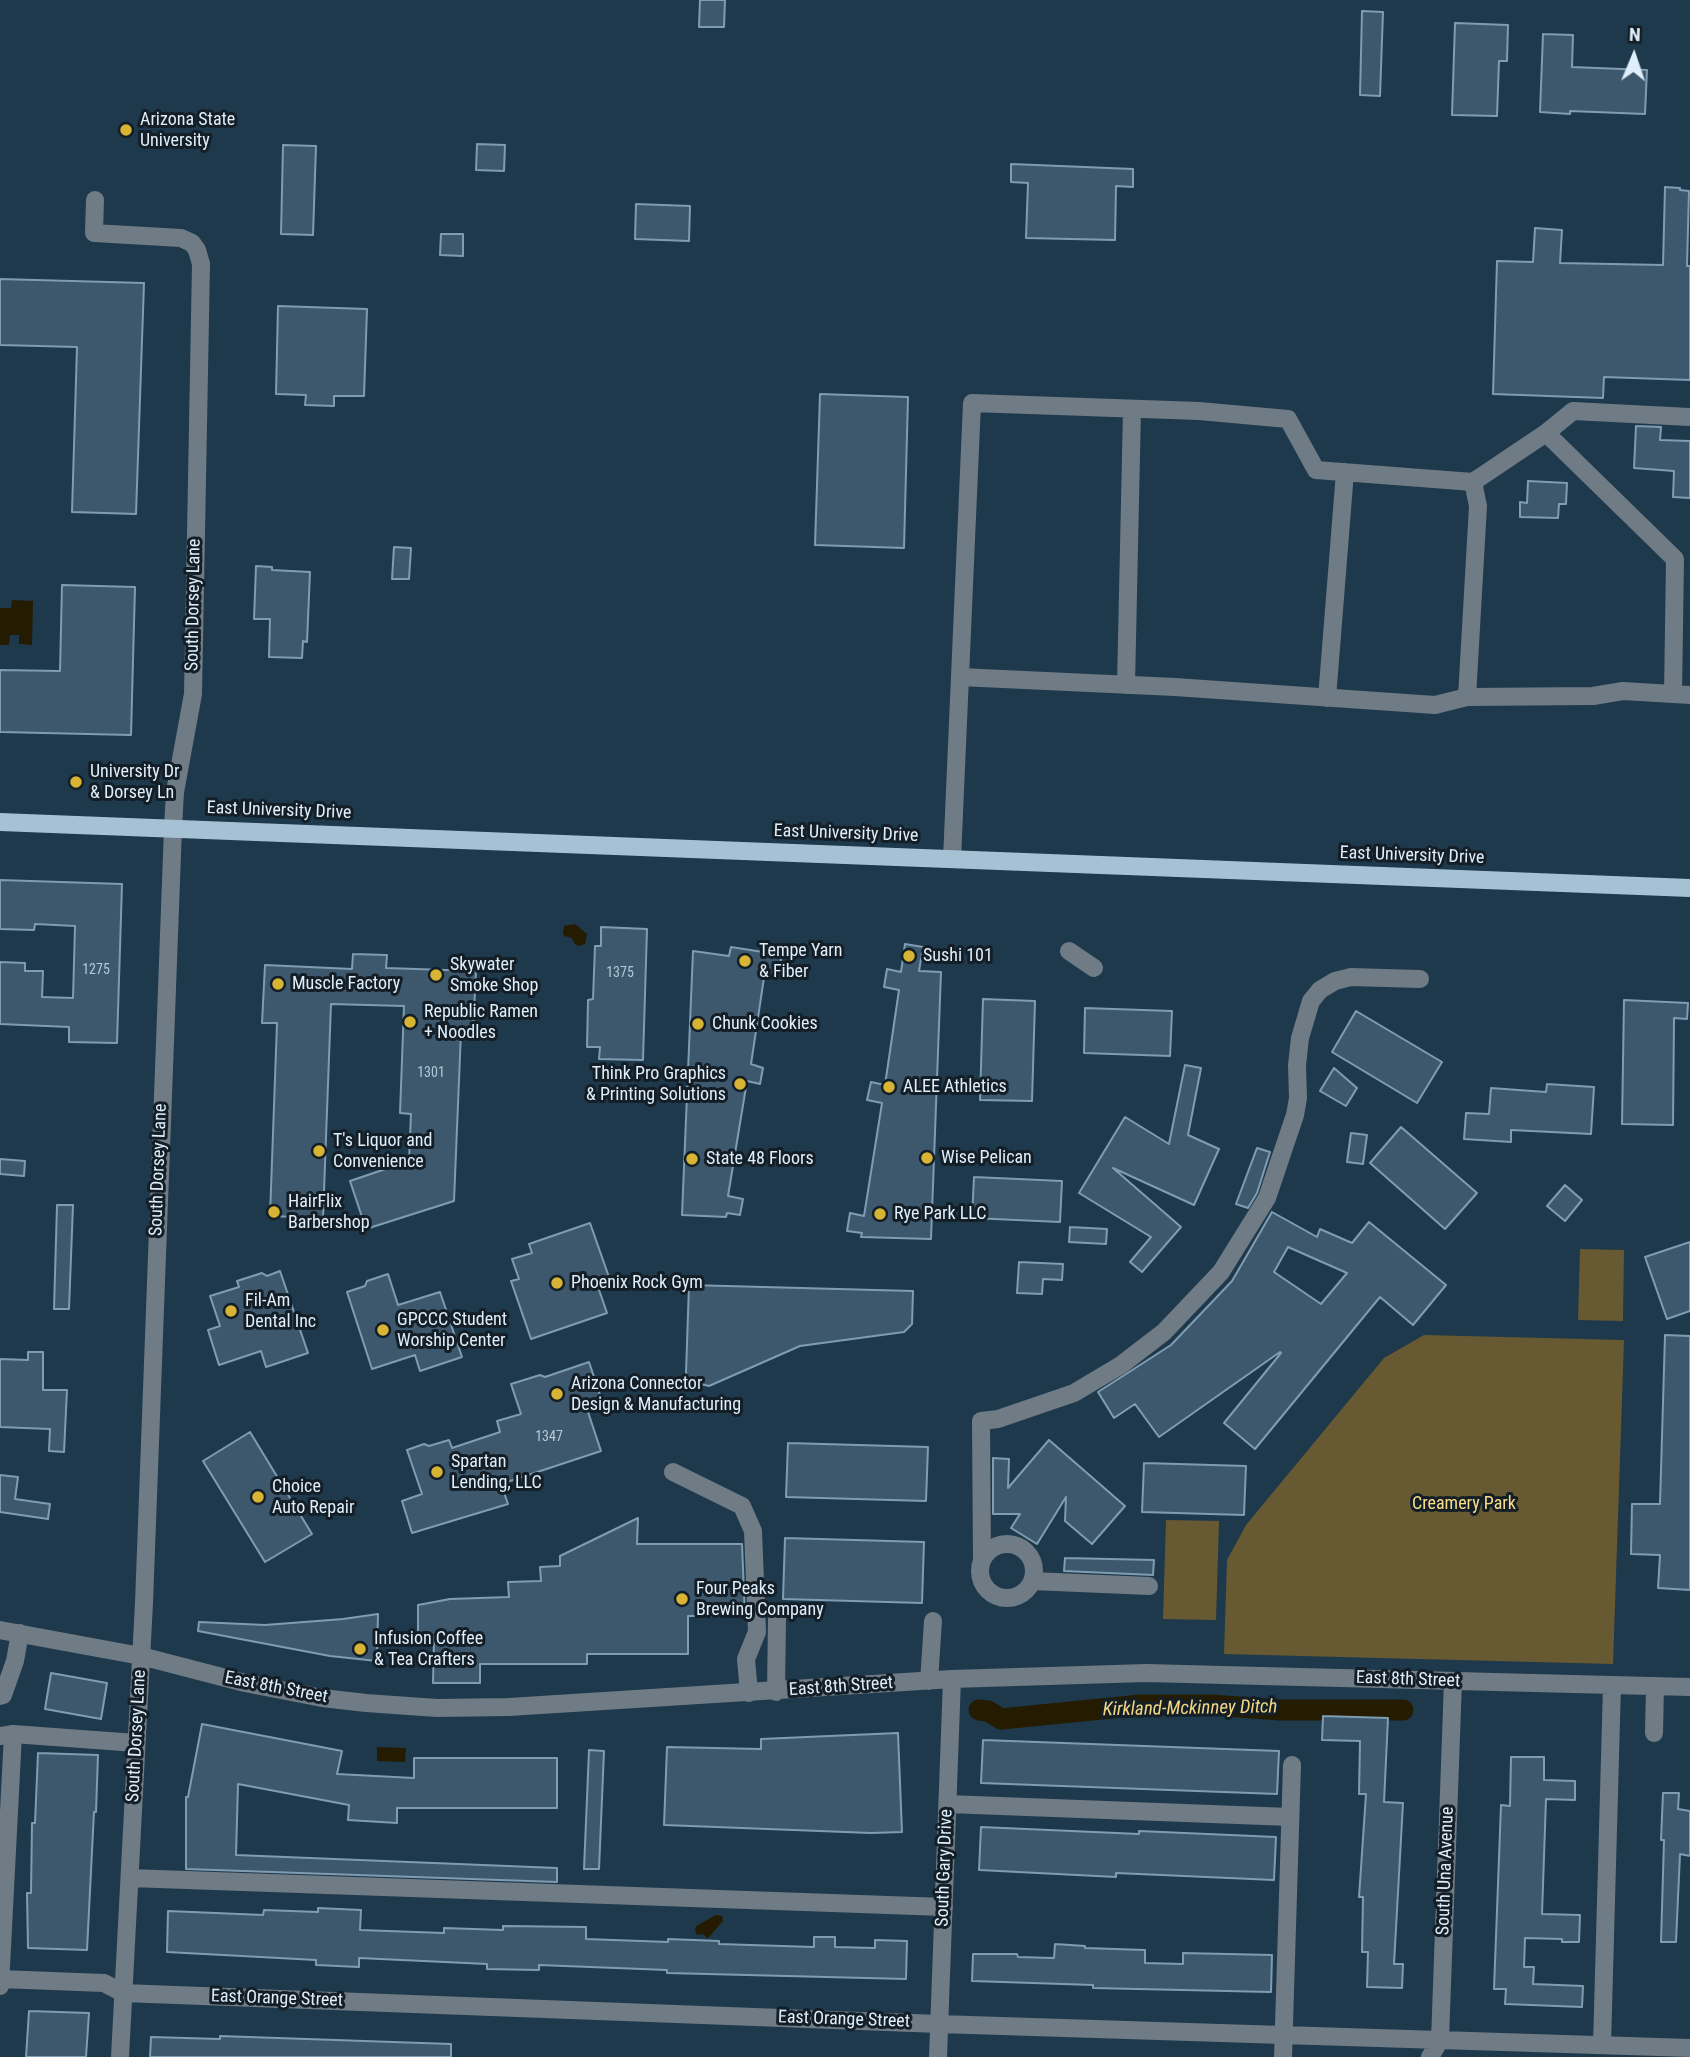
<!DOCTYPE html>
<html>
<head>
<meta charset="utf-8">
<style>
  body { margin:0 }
  #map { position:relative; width:1690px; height:2057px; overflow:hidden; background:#1e394b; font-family:"Roboto Condensed",sans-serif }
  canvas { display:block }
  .north { position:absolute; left:1599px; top:21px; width:70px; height:70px; -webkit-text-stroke:5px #131e27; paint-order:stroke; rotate:2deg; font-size:19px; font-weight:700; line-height:28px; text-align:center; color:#deeefa }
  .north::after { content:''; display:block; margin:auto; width:24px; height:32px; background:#deeefa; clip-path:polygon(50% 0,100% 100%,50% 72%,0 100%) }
</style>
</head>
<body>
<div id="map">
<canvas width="1690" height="2057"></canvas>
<div class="north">N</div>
</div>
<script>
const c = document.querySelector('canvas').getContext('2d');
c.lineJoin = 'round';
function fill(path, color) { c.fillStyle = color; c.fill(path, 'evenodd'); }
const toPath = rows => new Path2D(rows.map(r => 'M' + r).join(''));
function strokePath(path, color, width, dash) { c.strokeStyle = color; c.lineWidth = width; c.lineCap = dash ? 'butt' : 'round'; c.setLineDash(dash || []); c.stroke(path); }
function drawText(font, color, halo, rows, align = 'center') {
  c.font = font + ' "Roboto Condensed",sans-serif'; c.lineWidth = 6; c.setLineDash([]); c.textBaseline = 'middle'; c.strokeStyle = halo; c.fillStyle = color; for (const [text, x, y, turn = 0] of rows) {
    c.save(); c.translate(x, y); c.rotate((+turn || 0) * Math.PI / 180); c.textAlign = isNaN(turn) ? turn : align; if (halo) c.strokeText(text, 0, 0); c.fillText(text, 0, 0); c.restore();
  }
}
fill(toPath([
  [1580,1249,1624,1250,1623,1321,1578,1320],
  [1424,1335,1624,1340,1613,1664,1224,1654,1227,1560,1246,1525,1384,1358],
  [1166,1520,1219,1521,1216,1620,1163,1619]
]), '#675a32');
fill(toPath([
  [12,600,33,601,32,645,19,644,19,635,10,635,9,645,0,645,0,608,11,608],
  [575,924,587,934,585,944,579,946,575,944,572,938,564,936,563,932,564,926],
  [377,1747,406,1748,405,1762,377,1761],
  [716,1915,722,1916,723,1921,709,1937,707,1938,703,1934,697,1935,695,1930,696,1926]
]), '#241b00');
strokePath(toPath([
  [979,1710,988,1711,1001,1719,1141,1705,1211,1705,1280,1710,1403,1710]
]), '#241b00', 21);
const building = toPath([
  [700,0,725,0,724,27,699,27,700,0],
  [1362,11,1383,12,1380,96,1360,95,1362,11],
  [1455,23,1508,25,1507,61,1499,61,1497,116,1452,115,1455,23],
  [1543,34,1573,35,1572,67,1647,70,1645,114,1570,111,1570,114,1540,112,1543,34],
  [477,144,505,145,504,171,476,170,477,144],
  [283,145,316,146,313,235,281,234,283,145],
  [1011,164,1133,169,1133,187,1116,186,1115,240,1026,238,1028,183,1011,182,1011,164],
  [1665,187,1680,188,1680,190,1689,191,1687,266,1690,266,1690,380,1604,377,1603,398,1493,394,1497,261,1533,262,1535,228,1562,230,1560,263,1663,265,1665,187],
  [636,204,690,206,689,241,635,239,636,204],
  [441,234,463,234,463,256,440,255,441,234],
  [0,279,144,283,136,514,72,512,77,347,0,345,0,279],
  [278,306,367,309,364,396,334,396,334,406,305,405,306,395,276,394,278,306],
  [820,394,908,397,904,548,815,545,820,394],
  [1636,426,1661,427,1660,440,1690,441,1690,498,1673,497,1674,471,1634,468,1636,426],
  [1528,481,1567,483,1566,504,1559,504,1558,518,1520,517,1520,502,1527,503,1528,481],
  [394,547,411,548,409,579,392,579,394,547],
  [256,566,272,567,272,570,310,572,307,642,303,641,302,658,269,657,270,619,254,619,256,566],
  [62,585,135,587,131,735,0,732,0,670,60,671,62,585],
  [0,880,122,884,117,1043,69,1042,69,1027,0,1024,0,962,25,963,25,971,43,971,42,997,73,998,75,926,35,924,34,930,0,929,0,880],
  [601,927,647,929,643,1060,599,1059,600,1047,587,1047,588,1000,593,999,595,946,601,946,601,927],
  [905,944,923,947,919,971,941,972,931,1239,861,1237,862,1233,847,1231,850,1213,864,1216,882,1103,867,1100,871,1082,885,1085,899,990,884,987,887,969,901,972,905,944],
  [731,947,782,955,778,973,765,971,751,1064,763,1068,760,1084,747,1081,728,1196,743,1199,740,1215,727,1213,726,1217,682,1215,693,951,729,956,731,947],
  [353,954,387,955,386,968,476,971,473,1032,461,1032,454,1201,366,1229,350,1181,409,1161,411,1114,400,1113,404,1006,331,1004,323,1218,270,1216,277,1023,262,1023,265,965,352,969,353,954],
  [983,999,1035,1001,1032,1101,980,1100,983,999],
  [1624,1000,1688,1003,1687,1019,1674,1018,1673,1125,1622,1124,1624,1000],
  [1085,1008,1172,1011,1170,1056,1084,1053,1085,1008],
  [1356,1011,1442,1062,1417,1103,1332,1052,1356,1011],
  [1185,1065,1201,1068,1188,1135,1219,1149,1194,1205,1113,1168,1181,1227,1142,1272,1130,1262,1151,1237,1079,1193,1125,1117,1169,1144,1185,1065],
  [1334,1068,1357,1088,1346,1106,1320,1091,1334,1068],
  [1547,1084,1594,1087,1591,1134,1511,1130,1511,1142,1464,1139,1466,1113,1489,1114,1491,1088,1546,1092,1547,1084],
  [1401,1127,1477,1193,1445,1229,1370,1163,1401,1127],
  [1351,1133,1367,1135,1363,1164,1347,1162,1351,1133],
  [1257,1148,1270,1152,1257,1193,1248,1208,1236,1204,1257,1148],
  [0,1159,25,1161,24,1176,0,1174,0,1159],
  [974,1177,1062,1181,1060,1222,972,1218,974,1177],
  [1565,1185,1582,1200,1565,1221,1547,1206,1565,1185],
  [57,1205,73,1205,69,1309,54,1309,57,1205],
  [1272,1212,1317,1237,1320,1229,1352,1243,1369,1222,1446,1285,1413,1325,1380,1297,1255,1449,1224,1423,1281,1353,1280,1352,1159,1437,1135,1404,1114,1418,1098,1392,1171,1345,1232,1281,1272,1212],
  [1288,1247,1347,1273,1321,1304,1274,1272,1288,1247],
  [590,1223,610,1280,597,1284,607,1313,531,1339,511,1281,519,1279,512,1259,532,1253,529,1244,590,1223],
  [1070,1227,1107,1229,1106,1244,1069,1242,1070,1227],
  [1690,1242,1690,1311,1667,1319,1645,1257,1690,1242],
  [1019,1262,1063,1264,1062,1280,1043,1279,1042,1294,1017,1293,1019,1262],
  [280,1271,308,1353,266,1367,261,1351,219,1365,208,1330,220,1326,210,1296,239,1287,237,1281,262,1273,267,1276,280,1271],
  [388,1274,398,1305,440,1292,462,1357,420,1371,415,1355,372,1369,347,1292,365,1286,367,1281,388,1274],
  [689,1285,913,1291,912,1324,904,1332,800,1346,709,1386,692,1382,686,1373,689,1285],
  [1665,1335,1690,1336,1690,1590,1658,1588,1660,1555,1631,1554,1632,1504,1660,1504,1665,1335],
  [28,1352,43,1352,43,1390,67,1390,64,1452,49,1451,50,1429,0,1427,0,1359,28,1360,28,1352],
  [589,1362,603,1404,587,1409,601,1451,501,1484,508,1504,412,1533,402,1501,422,1494,407,1450,424,1444,429,1446,449,1440,452,1448,500,1432,497,1421,521,1414,511,1384,540,1375,545,1377,589,1362],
  [250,1432,312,1534,265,1562,203,1461,250,1432],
  [1049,1440,1125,1506,1092,1544,1065,1521,1066,1497,1037,1544,1011,1528,1020,1514,993,1514,993,1458,1009,1459,1008,1488,1049,1440],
  [788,1443,928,1447,926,1501,786,1497,788,1443],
  [1144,1463,1246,1466,1244,1515,1142,1512,1144,1463],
  [0,1475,18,1477,15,1499,50,1504,48,1519,0,1512,0,1475],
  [638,1518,637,1544,742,1544,745,1616,688,1616,688,1654,587,1654,587,1664,480,1664,480,1683,433,1683,434,1637,418,1637,418,1605,450,1599,509,1597,508,1582,541,1581,540,1567,560,1566,560,1556,638,1518],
  [785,1538,924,1542,922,1603,783,1599,785,1538],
  [1065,1558,1154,1560,1153,1575,1064,1571,1065,1558],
  [378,1614,377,1661,330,1656,198,1631,199,1622,265,1625,343,1619,378,1614],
  [51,1673,107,1683,101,1719,45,1709,51,1673],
  [1323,1716,1388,1718,1384,1802,1403,1803,1394,1964,1403,1964,1402,1988,1367,1987,1368,1952,1362,1952,1363,1897,1359,1897,1366,1794,1359,1794,1360,1741,1322,1740,1323,1716],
  [202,1724,342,1751,337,1774,414,1778,414,1758,557,1758,557,1808,397,1808,397,1823,348,1820,349,1805,238,1784,236,1855,557,1868,557,1882,186,1869,186,1797,188,1797,202,1724],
  [898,1733,902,1832,871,1833,664,1825,667,1747,761,1749,761,1739,898,1733],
  [983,1740,1279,1751,1277,1794,981,1783,983,1740],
  [589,1750,604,1751,599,1869,584,1869,589,1750],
  [38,1753,98,1755,96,1812,94,1812,87,1950,28,1948,27,1893,31,1893,32,1823,35,1823,38,1753],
  [1511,1757,1544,1757,1544,1780,1575,1781,1575,1800,1546,1799,1542,1914,1580,1915,1579,1942,1562,1942,1562,1939,1525,1938,1524,1967,1534,1967,1533,1984,1583,1986,1582,2007,1505,2004,1506,1989,1494,1989,1501,1805,1510,1806,1511,1757],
  [1663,1793,1679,1793,1678,1809,1690,1811,1690,1856,1680,1854,1676,1942,1661,1942,1664,1840,1661,1840,1663,1793],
  [981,1827,1139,1834,1139,1831,1276,1837,1274,1880,1116,1873,1116,1877,979,1870,981,1827],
  [318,1908,361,1910,360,1930,444,1933,444,1928,503,1930,503,1926,586,1927,586,1939,668,1942,668,1939,719,1941,719,1944,814,1947,814,1937,835,1937,835,1947,875,1948,875,1940,907,1941,906,1979,667,1973,667,1970,539,1965,539,1970,487,1969,487,1964,359,1958,359,1967,316,1965,316,1960,167,1952,168,1911,263,1915,264,1910,318,1912,318,1908],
  [1055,1944,1085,1946,1085,1948,1145,1950,1145,1963,1183,1964,1183,1953,1272,1955,1271,1992,1093,1988,1093,1985,972,1981,973,1954,1017,1954,1018,1957,1054,1958,1055,1944],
  [29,2011,89,2013,86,2057,26,2057,29,2011],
  [220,2036,451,2044,451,2057,150,2057,151,2037,220,2039,220,2036]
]);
fill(building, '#3d586c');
strokePath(building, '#7f9db2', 2);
strokePath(toPath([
  [95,200,94,233,181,238,192,243,197,250,201,264,193,694,175,792,173,828,144,1603,120,2057],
  [1546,433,1675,559,1673,694],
  [1473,482,1546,433,1573,411,1690,417],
  [1126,685,1132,409],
  [1467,697,1593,696,1623,691,1690,695],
  [1327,698,1345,472],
  [952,859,972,403,1199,411,1288,419,1316,470,1473,482,1478,506,1467,697,1435,705,1175,687,960,677],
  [1069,951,1094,968],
  [673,1472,742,1506,753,1531,757,1632,746,1659,749,1693],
  '980 1571a27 27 0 1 1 54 0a27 27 0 1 1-54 0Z',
  [982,1560,981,1421,998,1419,1074,1393,1121,1365,1164,1332,1221,1272,1267,1198,1295,1115,1298,1098,1297,1065,1300,1038,1311,1001,1320,990,1335,981,1351,977,1420,979],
  [1032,1581,1149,1586],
  [0,1630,141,1656,245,1683,322,1698,366,1703,437,1708,509,1707,952,1679,1146,1673,1690,1687],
  [929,1681,933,1621],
  [776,1692,777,1619],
  [0,1696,3,1695,15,1661,20,1633],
  [1654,1733,1655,1686],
  [0,1736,13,1734,136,1743],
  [948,1804,1290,1817],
  [130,1878,944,1907],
  [0,1979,104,1983,123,1993,939,2024,1690,2048],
  [0,1986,13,1734],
  [1602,2045,1612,1685],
  [938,2057,952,1679],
  [1283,2057,1292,1765],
  [1430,2057,1440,2040,1453,1681]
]), '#6f7b85', 18);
strokePath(toPath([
  [0,822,1690,888]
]), '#a7c1d4', 18);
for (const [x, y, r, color] of [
  [126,130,7,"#d8b434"],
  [76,782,7,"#d8b434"],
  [909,956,7,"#d8b434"],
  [745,961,7,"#d8b434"],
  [436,975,7,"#d8b434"],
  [278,984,7,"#d8b434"],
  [410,1022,7,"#d8b434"],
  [698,1024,7,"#d8b434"],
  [740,1084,7,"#d8b434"],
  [889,1087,7,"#d8b434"],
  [319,1151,7,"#d8b434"],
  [927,1158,7,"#d8b434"],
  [692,1159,7,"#d8b434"],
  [274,1212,7,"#d8b434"],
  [880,1214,7,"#d8b434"],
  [557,1283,7,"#d8b434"],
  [231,1311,7,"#d8b434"],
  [383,1330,7,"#d8b434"],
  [557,1394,7,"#d8b434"],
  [437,1472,7,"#d8b434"],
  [258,1497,7,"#d8b434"],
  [682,1599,7,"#d8b434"],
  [360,1649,7,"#d8b434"]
]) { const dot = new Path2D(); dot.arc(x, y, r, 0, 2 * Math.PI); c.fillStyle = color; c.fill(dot); strokePath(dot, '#131e27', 2.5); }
drawText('14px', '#b6c8d6', null, [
  ["1275",96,970],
  ["1375",620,973],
  ["1301",431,1073],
  ["1347",549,1437]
]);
drawText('18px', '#deeefa', '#131e27', [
  ["Arizona State",140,120],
  ["University",140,141],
  ["University Dr",90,772],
  ["& Dorsey Ln",90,793],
  ["Tempe Yarn",759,951],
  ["& Fiber",759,972],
  ["Sushi 101",923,956],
  ["Skywater",450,965],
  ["Smoke Shop",450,986],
  ["Muscle Factory",292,984],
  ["Republic Ramen",424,1012],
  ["+ Noodles",424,1033],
  ["Chunk Cookies",712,1024],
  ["Think Pro Graphics",726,1074,"right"],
  ["& Printing Solutions",726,1095,"right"],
  ["ALEE Athletics",903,1087],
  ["T's Liquor and",333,1141],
  ["Convenience",333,1162],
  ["Wise Pelican",941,1158],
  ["State 48 Floors",706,1159],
  ["HairFlix",288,1202],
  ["Barbershop",288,1223],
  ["Rye Park LLC",894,1214],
  ["Phoenix Rock Gym",571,1283],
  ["Fil-Am",245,1301],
  ["Dental Inc",245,1322],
  ["GPCCC Student",397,1320],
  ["Worship Center",397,1341],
  ["Arizona Connector",571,1384],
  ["Design & Manufacturing",571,1405],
  ["Spartan",451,1462],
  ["Lending, LLC",451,1483],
  ["Choice",272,1487],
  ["Auto Repair",272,1508],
  ["Four Peaks",696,1589],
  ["Brewing Company",696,1610],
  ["Infusion Coffee",374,1639],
  ["& Tea Crafters",374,1660]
], 'left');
drawText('18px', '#deeefa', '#131e27', [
  ["South Dorsey Lane",194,605,-89],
  ["East University Drive",279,811,2],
  ["East University Drive",846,834,2],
  ["East University Drive",1412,856,2],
  ["South Dorsey Lane",159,1170,-88],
  ["East 8th Street",1408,1680,2],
  ["East 8th Street",841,1687,-4],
  ["East 8th Street",276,1688,11],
  ["South Dorsey Lane",137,1736,-87],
  ["South Gary Drive",945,1868,-88],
  ["South Una Avenue",1446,1871,-88],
  ["East Orange Street",277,1999,2],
  ["East Orange Street",844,2020,2]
]);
drawText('18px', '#fade8a', '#131e27', [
  ["Creamery Park",1464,1504]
]);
drawText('italic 19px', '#f2d682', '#131e27', [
  ["Kirkland-Mckinney Ditch",1190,1709,-1]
]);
</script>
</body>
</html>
